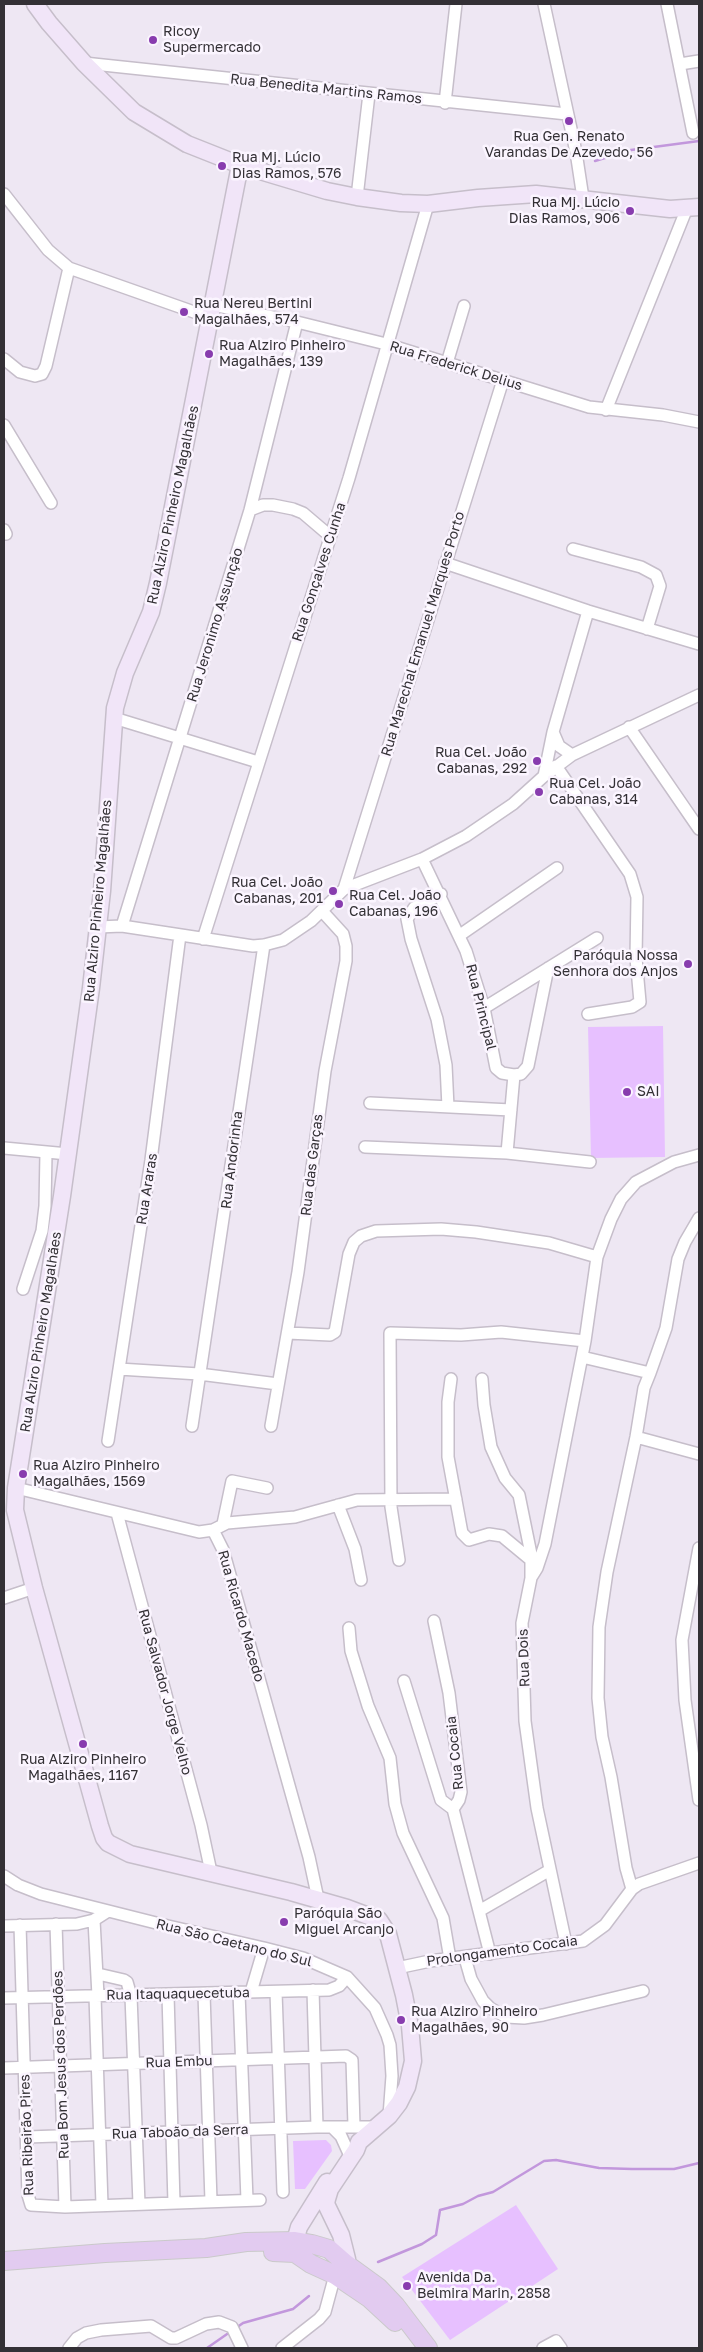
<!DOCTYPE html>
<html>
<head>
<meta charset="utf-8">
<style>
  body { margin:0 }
  #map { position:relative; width:703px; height:2352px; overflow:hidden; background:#eee7f3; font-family:"Golos Text",sans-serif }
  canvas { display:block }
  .frame { position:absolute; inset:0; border:5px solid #333035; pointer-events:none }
</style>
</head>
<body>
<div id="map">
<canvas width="703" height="2352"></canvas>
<div class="frame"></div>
</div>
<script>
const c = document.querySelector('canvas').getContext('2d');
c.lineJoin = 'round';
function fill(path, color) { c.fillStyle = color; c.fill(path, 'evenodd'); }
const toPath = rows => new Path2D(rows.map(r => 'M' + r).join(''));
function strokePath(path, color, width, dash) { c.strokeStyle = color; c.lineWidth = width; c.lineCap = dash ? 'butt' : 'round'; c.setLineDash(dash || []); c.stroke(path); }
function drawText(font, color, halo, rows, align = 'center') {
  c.font = font + ' "Golos Text",sans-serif'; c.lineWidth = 5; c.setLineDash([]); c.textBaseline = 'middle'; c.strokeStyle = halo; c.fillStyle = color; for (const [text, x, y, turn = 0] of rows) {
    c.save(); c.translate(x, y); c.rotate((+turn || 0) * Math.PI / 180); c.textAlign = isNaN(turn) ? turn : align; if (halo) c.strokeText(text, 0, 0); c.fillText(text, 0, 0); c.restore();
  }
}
fill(toPath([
  [663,1026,665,1157,591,1158,588,1027],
  [326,2140,331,2145,332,2151,305,2189,295,2189,293,2141],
  [516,2205,558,2269,450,2340,402,2277]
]), '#e7c0ff');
strokePath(toPath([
  [595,161,631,150,699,141],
  [378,2262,422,2244,436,2235,440,2210,463,2204,478,2196,493,2192,544,2161,556,2160,599,2168,632,2169,674,2169,699,2163],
  [236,2328,243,2323,293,2309,309,2296],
  [207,2348,230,2332]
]), '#c297dc', 2.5);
const street = toPath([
  [544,4,576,152,583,198],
  [667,4,693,133],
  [84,63,567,114],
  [680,64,699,61],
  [445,103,456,4],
  [4,194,48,250,69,268,211,318],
  [357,197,369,94],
  [213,305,297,322,386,344,589,407,663,415,699,422],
  [4,359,20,372,35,376,42,374,46,366,69,268],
  [447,363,464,306],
  [606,410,687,208],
  [4,425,51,503],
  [250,510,263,505,273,505,293,509,303,513,330,536],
  [4,530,6,534],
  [573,549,641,567,656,575,660,586,647,629],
  [445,563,588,611,699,644],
  [114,718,258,762],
  [629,727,699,829],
  [553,732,559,746,572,755],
  [556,766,630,874,637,897,636,958,640,1002,632,1007,588,1014],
  [544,776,553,732,588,611],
  [422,859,466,951,484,1008,496,1068,502,1073,514,1075,507,1153],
  [344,889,503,380],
  [441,894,414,908,407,919,411,939,437,1019,446,1065,448,1107],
  [122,926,250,510,297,322],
  [98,927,122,926,253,946,264,945,283,940,311,921,344,889,422,859,466,836,513,804,544,776,572,755,699,695],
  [460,935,557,868],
  [203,939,349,478,428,204],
  [484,1008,597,938],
  [514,1075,521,1074,528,1066,548,968],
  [370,1103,511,1110],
  [365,1147,507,1153,590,1162],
  [4,1148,68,1154],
  [23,1289,42,1231,45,1206,46,1153],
  [288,1333,330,1335,335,1332,349,1254,354,1242,361,1236,376,1231,441,1229,476,1232,549,1243,597,1257],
  [582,1357,650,1373,644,1388,636,1437,607,1572,599,1627,598,1698,602,1737,611,1777,626,1868,632,1889],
  [119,1369,199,1374,278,1384],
  [650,1373,666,1328,678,1259,685,1242,699,1218],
  [451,1379,448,1402,448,1457,462,1533,469,1540,489,1534,502,1536,531,1560],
  [482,1379,484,1405,491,1447,505,1478,519,1495,531,1554,531,1578,522,1623,525,1721,537,1808,566,1944],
  [192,1426,264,945],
  [271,1426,298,1272,325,1071,346,961,346,946,343,934,322,911],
  [636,1437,699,1454],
  [108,1441,151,1160,180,935],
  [16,1488,199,1532,213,1530,223,1550,239,1607,309,1857,318,1899],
  [338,1505,355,1549,361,1580],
  [117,1513,201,1825,211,1872],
  [223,1524,232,1481,267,1488],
  [213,1530,227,1523,295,1517,357,1500,456,1499],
  [699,1548,682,1640,685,1700,699,1800],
  [399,1560,391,1507,390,1333,461,1335,501,1332,585,1341],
  [532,1576,537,1568,545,1544,585,1341,597,1257,611,1219,621,1199,636,1182,674,1162,699,1155],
  [4,1598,34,1588],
  [434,1621,449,1693,461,1792,459,1800,453,1809,490,1954],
  [349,1628,351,1651,368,1706,390,1758,395,1804,403,1833,443,1918,450,1959],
  [404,1681,441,1800,453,1809],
  [4,1876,18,1885,41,1894,168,1926,264,1948,303,1958,347,1977,375,2008,387,2035,390,2045,392,2076,389,2116],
  [479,1911,550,1870],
  [94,1920,98,1996],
  [56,1924,65,2207],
  [20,1925,28,2195,31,2205,65,2207,260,2200],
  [4,1926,77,1924,94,1920,108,1911],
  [465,1958,471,1979,483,2001,490,2008,506,2017,524,2018,543,2015,643,1991],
  [397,1968,430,1961,583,1941,605,1925,632,1889,639,1884,699,1863],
  [98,1974,124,1980,127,1982,131,1996,139,2204],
  [313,1990,317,2127],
  [251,1992,264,1948],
  [276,1992,283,2192],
  [239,1993,247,2200],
  [204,1994,211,2201],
  [168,1995,174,2203],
  [95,1996,102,2205],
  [4,1998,329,1990,339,1986,347,1977],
  [4,2068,346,2056,352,2060,354,2126],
  [332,2127,341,2136,351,2158],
  [27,2137,317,2127,377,2127],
  [69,2348,77,2338,86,2333,101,2330,151,2326,171,2338,176,2338,206,2324,219,2322,232,2327,242,2348],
  [282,2348,319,2319,325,2312,335,2275],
  [543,2348,556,2341,561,2348]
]);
const secondary = toPath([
  [35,4,49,23,84,63,134,112,187,144,240,165,327,191,357,197,401,203,428,204,478,198,536,194,670,209,699,207],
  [240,165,158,583,151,612,125,673,115,708,102,891,91,988,62,1196,16,1488,15,1510,34,1588,100,1826,104,1838,108,1843,130,1854,291,1892,347,1908,379,1920,388,1934,404,1995,410,2026,413,2061,407,2087,399,2103,389,2116,359,2142,356,2150,330,2189,327,2199,326,2204,341,2235,347,2259],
  [295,2241,299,2227,327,2182]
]);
const primary = toPath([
  [273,2252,295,2253,311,2264,335,2275,369,2298,395,2322],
  [4,2261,105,2253,206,2248,246,2242,295,2241,312,2244,329,2249,345,2263,378,2287,396,2306,428,2348]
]);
strokePath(street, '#c6beca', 14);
strokePath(secondary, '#c6beca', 19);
strokePath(primary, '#cac9ca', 20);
strokePath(street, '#fff', 11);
strokePath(secondary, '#f1e5f8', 16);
strokePath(primary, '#e2cbf0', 18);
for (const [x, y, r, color] of [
  [153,40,5,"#883cae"],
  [569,121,5,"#883cae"],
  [222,166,5,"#883cae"],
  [630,211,5,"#883cae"],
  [184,312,5,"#883cae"],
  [209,354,5,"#883cae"],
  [537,761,5,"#883cae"],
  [539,792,5,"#883cae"],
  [333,891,5,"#883cae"],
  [339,904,5,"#883cae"],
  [688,964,5,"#883cae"],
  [627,1092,5,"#883cae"],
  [23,1474,5,"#883cae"],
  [83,1744,5,"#883cae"],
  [284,1922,5,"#883cae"],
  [401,2020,5,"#883cae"],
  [407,2286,5,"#883cae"]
]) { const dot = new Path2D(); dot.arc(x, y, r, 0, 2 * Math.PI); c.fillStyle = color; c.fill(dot); strokePath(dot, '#fbf5ff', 2); }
drawText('14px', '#333035', '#fbf5ff', [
  ["Ricoy",163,32],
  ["Supermercado",163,48],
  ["Rua Gen. Renato",569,137,"center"],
  ["Varandas De Azevedo, 56",569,153,"center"],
  ["Rua Mj. Lúcio",232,158],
  ["Dias Ramos, 576",232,174],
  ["Rua Mj. Lúcio",620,203,"right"],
  ["Dias Ramos, 906",620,219,"right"],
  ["Rua Nereu Bertini",194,304],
  ["Magalhães, 574",194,320],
  ["Rua Alziro Pinheiro",219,346],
  ["Magalhães, 139",219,362],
  ["Rua Cel. João",527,753,"right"],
  ["Cabanas, 292",527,769,"right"],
  ["Rua Cel. João",549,784],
  ["Cabanas, 314",549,800],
  ["Rua Cel. João",323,883,"right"],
  ["Cabanas, 201",323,899,"right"],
  ["Rua Cel. João",349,896],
  ["Cabanas, 196",349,912],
  ["Paróquia Nossa",678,956,"right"],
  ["Senhora dos Anjos",678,972,"right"],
  ["SAI",637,1092],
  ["Rua Alziro Pinheiro",33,1466],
  ["Magalhães, 1569",33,1482],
  ["Rua Alziro Pinheiro",83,1760,"center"],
  ["Magalhães, 1167",83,1776,"center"],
  ["Paróquia São",294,1914],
  ["Miguel Arcanjo",294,1930],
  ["Rua Alziro Pinheiro",411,2012],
  ["Magalhães, 90",411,2028],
  ["Avenida Da.",417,2278],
  ["Belmira Marin, 2858",417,2294]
], 'left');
drawText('14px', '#333035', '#fbf5ff', [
  ["Rua Benedita Martins Ramos",326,89,6],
  ["Rua Frederick Delius",456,366,17],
  ["Rua Alziro Pinheiro Magalhães",173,505,-78],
  ["Rua Gonçalves Cunha",319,572,-72],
  ["Rua Jeronimo Assunção",215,625,-73],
  ["Rua Marechal Emanuel Marques Porto",423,634,-73],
  ["Rua Alziro Pinheiro Magalhães",98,901,-85],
  ["Rua Principal",481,1007,76],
  ["Rua Andorinha",232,1160,-83],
  ["Rua das Garças",312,1165,-83],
  ["Rua Araras",147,1189,-81],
  ["Rua Alziro Pinheiro Magalhães",41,1332,-81],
  ["Rua Ricardo Macedo",241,1616,74],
  ["Rua Dois",524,1658,-92],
  ["Rua Salvador Jorge Velho",165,1692,75],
  ["Rua Cocaia",455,1753,-96],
  ["Rua São Caetano do Sul",234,1943,14],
  ["Prolongamento Cocaia",502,1951,-8],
  ["Rua Itaquaquecetuba",178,1994,-1],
  ["Rua Embu",179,2062,-2],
  ["Rua Bom Jesus dos Perdões",61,2065,-92],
  ["Rua Taboão da Serra",180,2132,-2],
  ["Rua Ribeirão Pires",27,2135,-92]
]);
</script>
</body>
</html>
